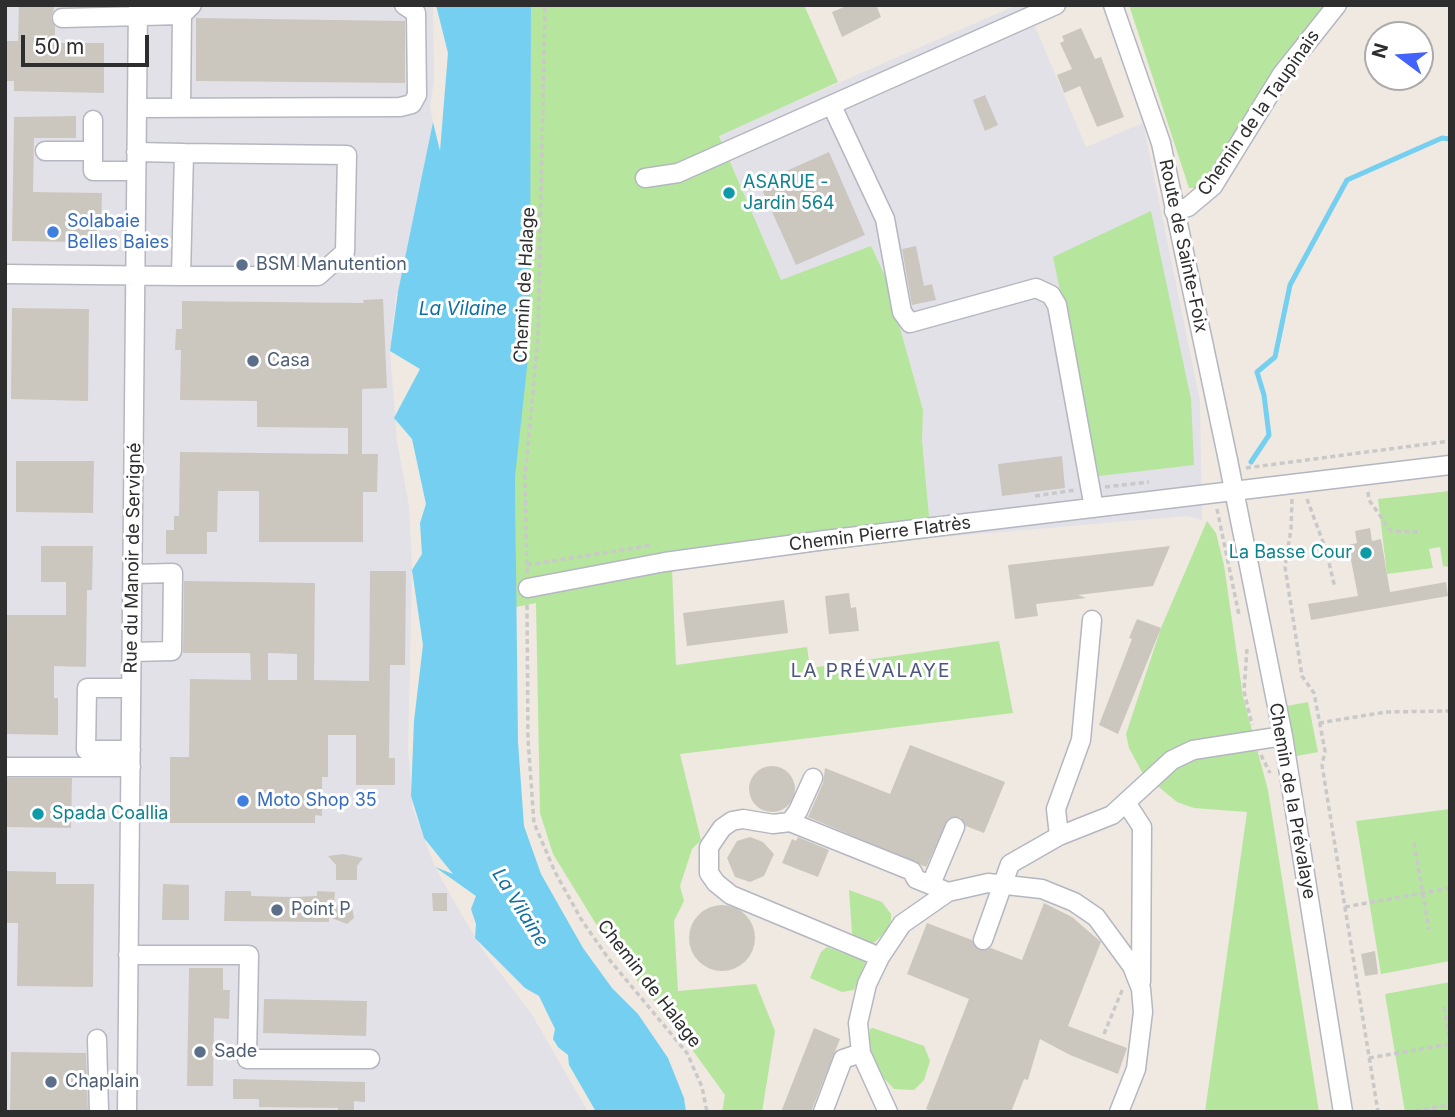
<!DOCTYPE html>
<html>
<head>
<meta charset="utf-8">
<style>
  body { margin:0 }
  #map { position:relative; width:1455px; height:1117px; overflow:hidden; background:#efe9e1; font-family:Inter,sans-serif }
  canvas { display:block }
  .frame { position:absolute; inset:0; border:7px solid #2e2e2e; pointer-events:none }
  .north { position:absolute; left:1364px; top:21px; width:70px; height:70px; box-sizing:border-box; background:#fff; border:2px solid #ababab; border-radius:50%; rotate:286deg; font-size:19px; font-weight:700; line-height:28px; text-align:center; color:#2e2e2e }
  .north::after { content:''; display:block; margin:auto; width:24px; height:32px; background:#4264fb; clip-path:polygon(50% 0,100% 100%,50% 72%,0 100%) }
  .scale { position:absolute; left:21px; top:35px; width:128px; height:32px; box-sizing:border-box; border:4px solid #2e2e2e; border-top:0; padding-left:9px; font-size:21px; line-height:24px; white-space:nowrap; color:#2e2e2e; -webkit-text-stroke:5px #fff; paint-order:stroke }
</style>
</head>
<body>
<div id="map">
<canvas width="1455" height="1117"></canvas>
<div class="frame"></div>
<div class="north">N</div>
<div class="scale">50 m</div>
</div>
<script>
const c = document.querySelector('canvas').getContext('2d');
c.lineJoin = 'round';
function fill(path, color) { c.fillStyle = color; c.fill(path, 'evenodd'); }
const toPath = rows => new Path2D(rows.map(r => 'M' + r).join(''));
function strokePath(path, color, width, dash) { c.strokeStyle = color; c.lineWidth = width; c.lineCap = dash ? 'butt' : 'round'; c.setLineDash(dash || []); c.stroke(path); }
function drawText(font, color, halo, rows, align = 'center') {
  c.font = font + ' Inter,sans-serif'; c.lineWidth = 6; c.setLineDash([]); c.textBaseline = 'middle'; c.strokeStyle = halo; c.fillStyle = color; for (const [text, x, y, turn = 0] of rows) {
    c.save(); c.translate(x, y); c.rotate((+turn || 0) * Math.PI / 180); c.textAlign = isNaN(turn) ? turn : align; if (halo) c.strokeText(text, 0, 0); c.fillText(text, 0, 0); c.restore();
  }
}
fill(toPath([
  [5,5,433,5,434,81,430,106,433,122,408,275,396,295,390,351,397,441,409,506,412,570,408,750,413,809,435,867,455,903,484,952,531,1013,588,1112,5,1112],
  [1017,5,1026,5,1086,147,1143,123,1200,401,1202,520,1187,516,931,538,922,440,923,410,886,278,871,247,781,281,719,135]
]), '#e3e1e8');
fill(toPath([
  [531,5,804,5,838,82,719,136,781,280,871,246,886,278,923,410,922,440,931,538,672,569,676,665,807,647,810,668,999,641,1013,713,680,754,701,840,692,849,680,886,684,901,674,921,678,991,756,984,775,1031,762,1112,722,1112,725,1095,675,1026,612,950,553,854,540,813,536,603,516,607,515,477,530,215],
  [1129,5,1328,5,1272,78,1199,188,1189,188],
  [1151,211,1191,399,1194,465,1099,476,1053,257],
  [1450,491,1450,567,1443,566,1440,547,1429,549,1433,568,1387,574,1378,499],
  [1207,521,1216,533,1224,565,1243,697,1268,790,1319,1112,1205,1112,1247,812,1194,808,1177,802,1143,774,1129,748,1126,734,1161,628],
  [1308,702,1318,752,1297,756,1287,706],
  [1450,809,1450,961,1381,974,1356,821],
  [849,890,882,902,891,914,891,921,886,931,875,942,869,944,855,938,852,933],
  [827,947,866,961,854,990,842,992,810,978,821,952],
  [1450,982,1450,1112,1405,1112,1385,994],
  [873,1028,924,1046,930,1061,924,1080,914,1090,894,1089,877,1071,869,1045,870,1029]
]), '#b6e59e');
fill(toPath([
  [436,5,531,5,530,340,515,477,518,742,524,826,541,874,583,948,612,988,638,1014,668,1058,684,1098,686,1112,595,1110,569,1065,568,1055,558,1047,553,1039,555,1029,539,996,525,988,475,938,476,924,471,909,476,896,435,867,453,874,424,838,411,796,414,721,423,645,412,570,422,554,420,523,426,504,412,439,394,418,420,369,390,351,398,292,433,122,440,151,448,53]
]), '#75cff0');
strokePath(toPath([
  [1251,462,1269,435,1264,395,1257,372,1275,357,1290,285,1347,180,1442,138,1450,139]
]), '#75cff0', 5);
fill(toPath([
  [19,5,55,5,51,18,55,26,55,43,104,43,104,93,14,91,14,81,5,81,5,41,18,41],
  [849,5,876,5,881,17,842,37,832,12],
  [196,18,405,21,405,83,196,81],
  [1081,28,1095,59,1101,57,1124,117,1097,127,1080,86,1064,93,1057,75,1072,69,1060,43,1064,41,1062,36],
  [985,95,998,125,985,131,973,100],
  [76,116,76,138,34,138,33,192,102,193,101,227,93,237,81,242,12,241,14,117],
  [829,152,865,235,796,265,759,183],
  [916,246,924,286,932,284,936,300,912,305,902,249],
  [383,299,387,388,362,389,362,454,378,454,377,492,363,492,363,542,259,542,259,491,218,491,217,532,207,532,207,554,166,554,166,530,174,530,174,516,179,516,180,452,348,454,348,428,257,427,257,401,180,400,181,350,175,350,176,329,182,329,182,301,364,303,363,300],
  [12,308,89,309,88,401,11,399],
  [1062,456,1065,488,1002,496,998,464],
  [16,461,94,461,93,513,16,512],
  [1370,528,1372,541,1381,539,1390,592,1446,582,1448,596,1311,620,1308,604,1358,596,1348,545,1357,543,1355,531],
  [41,546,93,546,92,590,87,590,86,667,54,666,54,698,58,698,58,735,5,734,5,615,66,615,66,582,41,582],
  [1170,546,1153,586,1078,595,1086,598,1036,604,1038,616,1015,619,1008,565],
  [370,571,406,571,405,665,390,665,389,758,395,758,395,785,356,785,356,735,328,735,328,777,322,777,322,816,315,815,315,823,170,823,170,757,189,757,190,679,251,680,250,653,183,653,184,581,315,583,314,680,369,681],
  [268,653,297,654,297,680,268,680],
  [849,593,851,608,856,607,859,631,829,634,825,596],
  [784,600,788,633,687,646,683,613],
  [1137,619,1161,628,1118,734,1099,725,1132,639,1129,638],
  [910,745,1005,782,984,833,966,826,960,817,949,818,926,867,808,817,823,783,825,768,890,794],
  '749 789a23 23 0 1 1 46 0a23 23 0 1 1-46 0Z',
  [6,778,72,778,71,828,5,827],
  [750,837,763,842,774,854,764,876,750,882,735,877,727,858,737,841],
  [798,837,829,850,818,877,782,863,792,839,796,841],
  [343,854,363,858,357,866,357,880,336,880,336,865,328,856],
  [5,871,56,872,56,884,94,884,93,987,17,986,18,923,5,923],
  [163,884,189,885,189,920,162,920],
  [225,891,251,891,251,896,294,897,317,896,317,891,335,892,334,904,352,907,354,918,347,924,329,917,329,922,224,921],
  [432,893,447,893,447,911,433,911],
  [1044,903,1072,917,1101,942,1068,1026,1127,1048,1118,1074,1070,1055,1040,1039,1028,1080,1024,1079,1011,1112,935,1112,926,1109,969,999,907,974,927,923,972,940,979,950,991,948,1022,960],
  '689 938a33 33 0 1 1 66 0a33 33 0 1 1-66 0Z',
  [1375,951,1378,974,1365,976,1361,954],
  [189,968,223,968,223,990,230,990,229,1019,214,1018,213,1086,187,1086],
  [264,999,367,1001,366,1036,263,1033],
  [814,1028,840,1039,811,1112,781,1112],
  [11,1052,86,1053,88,1112,10,1112],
  [233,1079,365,1082,365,1102,354,1101,354,1112,338,1112,338,1108,259,1107,259,1099,233,1099]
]), '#cbc7bf');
const minor = toPath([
  [1113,5,1161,143,1228,460,1283,736,1343,1112],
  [62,18,182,15,192,5],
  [832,106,885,219,902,312,910,323,1036,288,1051,295,1057,305,1094,508],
  [181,107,182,15],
  [137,108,400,107,412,104,417,95,416,13,404,5],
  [93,120,93,171,136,171],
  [45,151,93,151],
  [645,178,678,173,1056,5],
  [1174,211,1188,207,1213,186,1282,74,1337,5],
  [5,274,181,276,184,153,136,152],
  [181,276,318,276,345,252,347,155,184,153],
  [528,588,665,562,825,540,1450,465],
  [132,652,172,651,173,573,133,574],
  [131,750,86,750,87,688,131,688],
  [5,767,131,767],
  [813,778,798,811,790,822,773,824,743,819,732,821,722,828,709,847,709,873,716,883,731,895,880,957],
  [1127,804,1142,827,1141,982],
  [790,822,912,871,916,879,948,892],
  [1059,836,1056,809,1081,740,1092,620],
  [931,884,955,827],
  [983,940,1010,864,1059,836,1112,815,1172,760,1193,750,1283,736],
  [128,955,249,955,247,1059,370,1059],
  [97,1039,99,1112],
  [127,1112,138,5],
  [823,1112,843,1059,861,1053],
  [888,1112,861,1053,858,1023,867,984,880,957,902,924,948,892,988,883,1042,889,1074,902,1096,917,1132,966,1141,989,1143,1012,1136,1069,1119,1112]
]);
strokePath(minor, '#b4b7c1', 21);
strokePath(toPath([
  [1246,468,1450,441],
  [1105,487,1149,482],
  [1368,492,1369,500,1391,531,1422,532],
  [1035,496,1076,490],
  [1292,499,1291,529,1285,567,1302,676,1314,693,1325,751,1322,765,1378,1112],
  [1307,499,1326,550,1335,588],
  [1217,509,1239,615],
  [527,565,653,545],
  [527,573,525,476,538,338,545,5],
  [527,605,528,739,534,823,555,872,581,919,608,958,687,1053,702,1087,707,1112],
  [1247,649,1244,691,1252,725],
  [1319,723,1386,712,1450,711],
  [1261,755,1270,773],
  [1414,843,1429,929],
  [1345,907,1450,888],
  [1444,1007,1450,1044],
  [1104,1034,1123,988],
  [1369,1058,1450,1044],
  [1407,1112,1450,1105]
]), '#c9c9c9', 3.5, [5, 3.5]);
strokePath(minor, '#fff', 18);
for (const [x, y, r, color] of [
  [729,193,7,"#0f9aa8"],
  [53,232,7,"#3f7fe0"],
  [242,265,7,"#5c6f8a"],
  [253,361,7,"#5c6f8a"],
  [1366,553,7,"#0f9aa8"],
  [243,801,7,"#3f7fe0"],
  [38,814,7,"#0f9aa8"],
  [277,910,7,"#5c6f8a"],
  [200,1052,7,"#5c6f8a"],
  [51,1082,7,"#5c6f8a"]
]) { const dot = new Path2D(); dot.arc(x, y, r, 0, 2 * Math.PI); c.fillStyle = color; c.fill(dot); strokePath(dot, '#fff', 2.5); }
drawText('18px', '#2e2e2e', '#fff', [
  ["Chemin de la Taupinais",1259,113,-55],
  ["Route de Sainte-Foix",1183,246,78],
  ["Chemin de Halage",525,285,-87],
  ["Chemin Pierre Flatrès",880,534,-7],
  ["Rue du Manoir de Servigné",133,558,-89],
  ["Chemin de la Prévalaye",1292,801,80],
  ["Chemin de Halage",649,984,52]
]);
drawText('18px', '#0d838f', '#fff', [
  ["ASARUE -",743,183],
  ["Jardin 564",743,204],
  ["La Basse Cour",1352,553,"right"],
  ["Spada Coallia",52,814]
], 'left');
drawText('18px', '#366cbe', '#fff', [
  ["Solabaie",67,222],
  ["Belles Baies",67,243],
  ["Moto Shop 35",257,801]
], 'left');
drawText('18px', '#4e5e75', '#fff', [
  ["BSM Manutention",256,265],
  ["Casa",267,361],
  ["Point P",291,910],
  ["Sade",214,1052],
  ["Chaplain",65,1082]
], 'left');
drawText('italic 19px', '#0d6fa3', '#fff', [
  ["La Vilaine",463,309],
  ["La Vilaine",520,908,58]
]);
c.letterSpacing = '2px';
drawText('19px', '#4d5680', '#fff', [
  ["LA PRÉVALAYE",871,671]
]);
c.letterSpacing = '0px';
</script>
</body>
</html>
